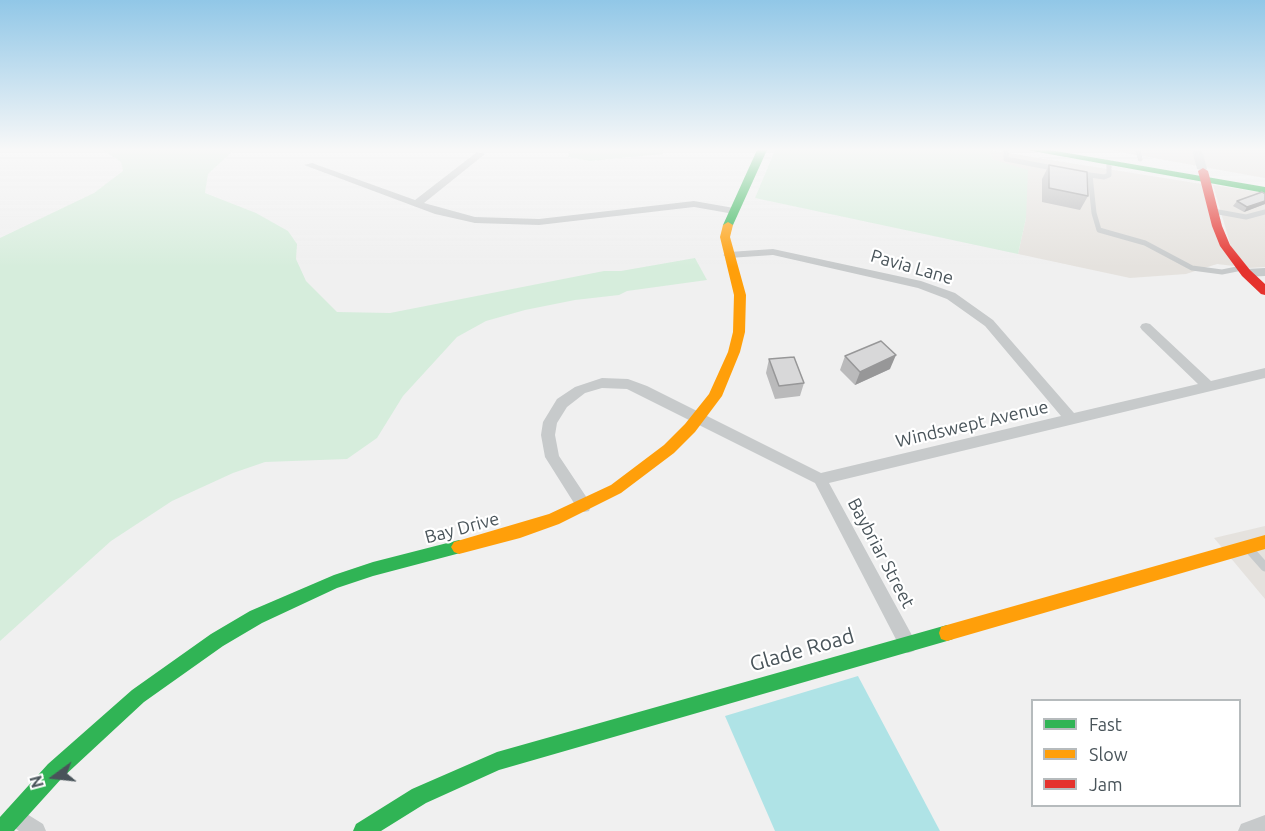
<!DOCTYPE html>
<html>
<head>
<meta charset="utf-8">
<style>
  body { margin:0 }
  #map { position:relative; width:1265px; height:831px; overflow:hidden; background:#f0f0f0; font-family:Ubuntu,sans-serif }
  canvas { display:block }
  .legend { position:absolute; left:1031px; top:699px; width:210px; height:108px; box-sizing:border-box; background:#fff; border:2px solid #b6bbbd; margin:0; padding:8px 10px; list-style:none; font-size:18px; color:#49545a }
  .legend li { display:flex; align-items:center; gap:12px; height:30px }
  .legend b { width:30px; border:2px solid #b6bbbd }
  .north { position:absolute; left:24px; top:747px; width:60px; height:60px; -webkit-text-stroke:4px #fff; paint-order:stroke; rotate:255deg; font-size:16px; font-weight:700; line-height:24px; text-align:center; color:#49545a }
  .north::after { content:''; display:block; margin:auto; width:21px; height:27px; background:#49545a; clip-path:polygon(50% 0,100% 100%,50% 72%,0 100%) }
</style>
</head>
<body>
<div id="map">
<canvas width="1265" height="831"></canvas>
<ul class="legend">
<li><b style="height:8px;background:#30b455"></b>Fast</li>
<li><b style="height:8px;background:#ff9f0a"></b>Slow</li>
<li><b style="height:8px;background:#e5322d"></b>Jam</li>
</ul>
<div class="north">N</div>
</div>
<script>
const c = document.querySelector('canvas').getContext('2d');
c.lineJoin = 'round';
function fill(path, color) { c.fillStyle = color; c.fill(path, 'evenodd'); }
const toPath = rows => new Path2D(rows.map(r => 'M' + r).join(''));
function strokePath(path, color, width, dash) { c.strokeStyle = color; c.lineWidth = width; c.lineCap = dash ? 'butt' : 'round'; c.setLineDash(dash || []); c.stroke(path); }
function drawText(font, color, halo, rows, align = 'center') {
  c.font = font + ' Ubuntu,sans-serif'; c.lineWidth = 4.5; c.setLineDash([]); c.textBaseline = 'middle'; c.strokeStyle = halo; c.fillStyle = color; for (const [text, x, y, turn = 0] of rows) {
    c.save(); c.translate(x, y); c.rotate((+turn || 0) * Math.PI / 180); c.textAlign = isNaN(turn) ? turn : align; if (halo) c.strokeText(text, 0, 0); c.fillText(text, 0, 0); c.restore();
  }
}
fill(toPath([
  [989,150,1202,184,1234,266,1217,264,1186,274,1130,278,1018,254,1026,218,992,159],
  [1109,150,1265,150,1265,178,1225,171],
  [1213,185,1265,193,1265,267,1248,268,1231,247],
  [1265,526,1265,599,1214,538]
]), '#e5e2de');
fill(toPath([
  [103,150,234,150,208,174,205,193,256,213,288,231,297,244,296,259,306,281,337,312,390,313,604,271,621,271,695,258,707,280,627,291,619,295,575,300,525,310,486,321,457,337,403,396,377,438,347,459,265,462,233,473,172,501,111,541,0,641,0,238,94,193,123,171,121,162],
  [570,150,663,150,663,154,590,161,568,157],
  [775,150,989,150,992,159,1028,170,1026,218,1018,254,755,198]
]), '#d6eddc');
fill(toPath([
  [858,676,940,831,775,831,725,716]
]), '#afe3e6');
strokePath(toPath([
  [1006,150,1006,159,1058,169],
  [1138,150,1140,159],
  [1080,174,1090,175,1094,213,1099,230,1145,243,1192,268,1222,272,1242,268],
  [1090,175,1104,177,1109,175,1109,163],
  [1213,211,1246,217,1265,212]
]), '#c7cacb', 5);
strokePath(toPath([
  [1249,549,1265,567]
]), '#c7cacb', 9);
fill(toPath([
  [1192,150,1202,150,1207,169,1205,171,1197,169,1192,150],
  [477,152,485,154,424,203,475,217,539,219,694,201,734,208,739,211,734,214,694,207,539,225,475,223,435,214,304,165,312,163,415,200,477,152],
  [773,249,921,281,955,293,993,320,1074,413,1198,384,1142,330,1140,327,1142,324,1146,323,1150,324,1211,381,1265,368,1265,378,829,483,914,639,917,645,914,651,908,653,902,651,815,483,627,389,602,388,585,393,567,407,557,423,555,435,559,456,589,501,591,506,589,511,584,512,579,511,545,457,541,435,543,422,557,399,575,387,602,378,628,379,647,386,821,473,1061,416,985,326,947,299,918,288,773,255,729,258,723,255,729,252,773,249],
  [1265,268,1265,276,1246,277,1240,273,1246,269,1265,268],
  [14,806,43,824,46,831,19,831,7,823,4,816,7,809,14,806],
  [1265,815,1265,831,1238,831,1241,824,1265,815]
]), '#c7cacb');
fill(toPath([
  [757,150,767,150,733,225,728,228,724,227,723,225,757,150],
  [1027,150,1050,150,1265,187,1265,193,1027,150],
  [459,540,464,542,467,547,464,552,373,576,337,588,262,623,223,646,144,702,62,778,14,831,0,831,0,817,48,764,132,690,211,634,250,611,334,575,373,562,459,540],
  [947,625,953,627,955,633,953,639,947,641,499,770,426,803,381,831,353,831,356,824,412,789,497,752,947,625]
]), '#30b455');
fill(toPath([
  [728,222,733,225,730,237,746,295,745,332,740,352,722,396,695,432,674,453,621,493,559,524,520,538,459,554,454,552,451,547,454,542,549,514,611,485,664,445,685,424,709,394,728,352,733,332,734,295,720,237,723,225,728,222],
  [1265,535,1265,549,947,641,941,639,939,633,941,627,947,625,1265,535]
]), '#ff9f0a');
fill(toPath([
  [1203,168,1208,171,1222,226,1230,245,1250,270,1265,284,1265,295,1261,294,1242,276,1220,246,1212,226,1198,171,1203,168]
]), '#e5322d');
fill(toPath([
  [1049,165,1088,196,1080,210,1042,202,1042,179],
  [1265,194,1265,204,1244,212,1233,206,1237,201],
  [845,356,890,369,855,385,840,370],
  [769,359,804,383,800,396,775,399,766,373]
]), '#bababb');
fill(toPath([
  [1265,201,1265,204,1244,212,1247,207],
  [896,355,890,369,855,385,860,372]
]), '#979798');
const building = toPath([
  [1049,165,1087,172,1088,196,1049,188,1049,165],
  [1262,192,1265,194,1265,201,1247,207,1237,201,1262,192],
  [881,341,896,355,860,372,845,356,881,341],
  [794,357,804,383,779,386,769,359,794,357]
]);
fill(building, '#d8d8d9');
strokePath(building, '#979798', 1.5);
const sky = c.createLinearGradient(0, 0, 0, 267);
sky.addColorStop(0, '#91c7e7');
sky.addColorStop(0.56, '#f8f8f8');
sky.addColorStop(1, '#f8f8f800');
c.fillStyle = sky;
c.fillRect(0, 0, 1265, 267);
drawText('18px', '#49545a', '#fff', [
  ["Pavia Lane",912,267,16],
  ["Windswept Avenue",972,424,-13],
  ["Bay Drive",462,528,-15],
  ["Baybriar Street",881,553,62]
]);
drawText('21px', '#49545a', '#fff', [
  ["Glade Road",802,650,-16]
]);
</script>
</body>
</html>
